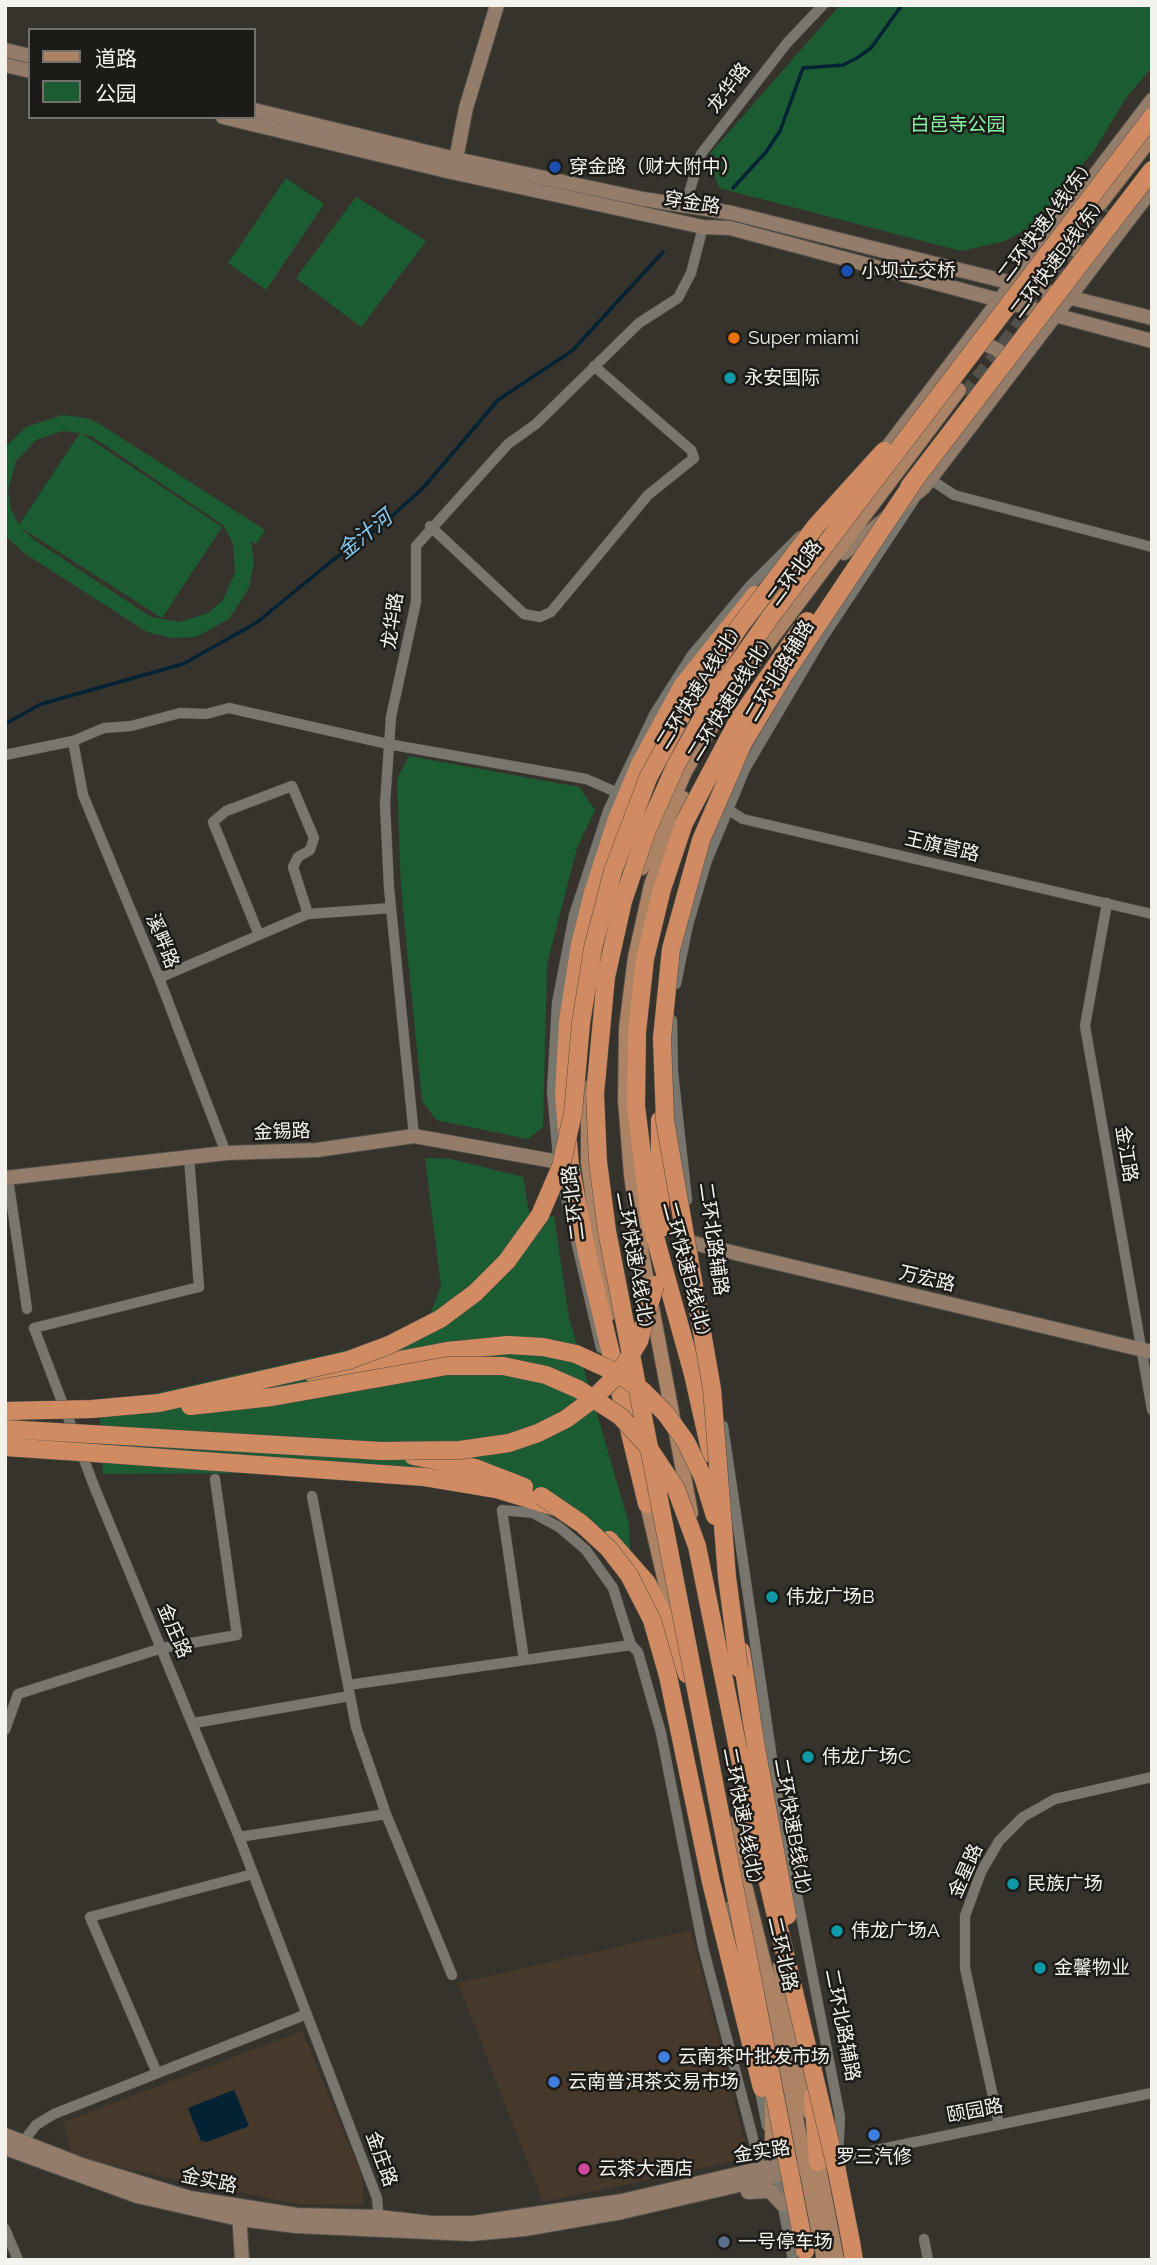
<!DOCTYPE html>
<html>
<head>
<meta charset="utf-8">
<style>
  body { margin:0 }
  #map { position:relative; width:1157px; height:2265px; overflow:hidden; background:#36332c; font-family:Raleway,"Noto Sans SC",sans-serif }
  canvas { display:block }
  .frame { position:absolute; inset:0; border:7px solid #f4f2ed; pointer-events:none }
  .legend { position:absolute; left:28px; top:28px; width:228px; height:91px; box-sizing:border-box; background:#1c1b18; border:2px solid #72716d; margin:0; padding:9px 12px; list-style:none; font-size:21px; color:#f4f2ed }
  .legend li { display:flex; align-items:center; gap:14px; height:35px }
  .legend b { width:35px; border:2px solid #72716d }
</style>
</head>
<body>
<div id="map">
<canvas width="1157" height="2265"></canvas>
<div class="frame"></div>
<ul class="legend">
<li><b style="height:9px;background:#ad8366"></b>道路</li>
<li><b style="height:19px;background:#1c5c33"></b>公园</li>
</ul>
</div>
<script>
const c = document.querySelector('canvas').getContext('2d');
c.lineJoin = 'round';
function fill(path, color) { c.fillStyle = color; c.fill(path, 'evenodd'); }
const toPath = rows => new Path2D(rows.map(r => 'M' + r).join(''));
function strokePath(path, color, width, dash) { c.strokeStyle = color; c.lineWidth = width; c.lineCap = dash ? 'butt' : 'round'; c.setLineDash(dash || []); c.stroke(path); }
function drawText(font, color, halo, rows, align = 'center') {
  c.font = font + ' Raleway,"Noto Sans SC",sans-serif'; c.lineWidth = 5; c.setLineDash([]); c.textBaseline = 'middle'; c.strokeStyle = halo; c.fillStyle = color; for (const [text, x, y, turn = 0] of rows) {
    c.save(); c.translate(x, y); c.rotate((+turn || 0) * Math.PI / 180); c.textAlign = isNaN(turn) ? turn : align; if (halo) c.strokeText(text, 0, 0); c.fillText(text, 0, 0); c.restore();
  }
}
fill(toPath([
  [691,1930,749,2158,543,2202,458,1983],
  [302,2031,363,2178,364,2205,297,2204,98,2163,70,2152,64,2122]
]), '#46382b');
fill(toPath([
  [840,5,1152,5,1152,67,1126,98,1095,149,1034,225,1005,241,961,251,719,188,708,156],
  [286,178,324,204,266,290,228,263],
  [356,197,426,241,361,327,296,278],
  [62,415,86,418,98,423,265,530,256,544,251,541,254,564,249,588,229,619,196,637,171,638,147,632,24,553,6,537,5,447,26,427],
  [63,431,80,433,19,525,11,509,8,490,16,461,36,440],
  [81,433,93,437,224,526,233,544,235,573,223,600,208,613,180,622,151,617,34,540,20,527,162,618,222,527],
  [409,756,579,787,595,810,577,848,547,964,543,1127,528,1139,436,1120,422,1101,401,888,397,779],
  [425,1158,451,1159,523,1177,530,1218,554,1216,569,1318,629,1524,631,1567,572,1525,508,1493,417,1472,103,1474,99,1406,374,1344,429,1317,441,1286]
]), '#1c5c33');
fill(toPath([
  [234,2090,249,2126,207,2142,201,2141,188,2108]
]), '#032335');
strokePath(toPath([
  [733,188,766,152,780,131,803,68,843,65,857,58,871,48,902,5],
  [5,724,41,704,183,664,256,623,333,560,381,526,423,488,498,400,572,351,663,252]
]), '#032335', 3.5);
strokePath(toPath([
  [965,395,1107,209]
]), '#525049', 14, [14, 7]);
const street = toPath([
  [685,206,701,154,787,43,823,5],
  [927,482,930,479,954,495,1152,547],
  [430,526,524,614,540,617,551,612,648,495,694,458,691,450,594,366],
  [73,741,83,795,159,978,226,1153],
  [5,755,73,741,104,728,131,726,180,713,206,714,229,708,388,744,586,779,616,792],
  [727,809,743,819,1152,914],
  [1107,903,1085,1026,1152,1410],
  [259,935,213,822,226,811,292,786,314,838,310,850,298,857,293,867,308,914],
  [159,978,308,914,391,908],
  [676,984,688,925,706,863,745,769,821,640,914,500],
  [672,1020,673,1072,687,1200],
  [414,1136,389,888,385,804,391,717,416,602,416,546,508,444,536,424,639,323,678,298,691,273,703,227],
  [189,1157,199,1287,34,1328,94,1486,239,1837,377,2198,379,2222],
  [558,1157,552,1091,557,1003,574,915,608,811,655,713,692,655,749,587,800,536],
  [560,1172,601,1348],
  [8,1178,27,1309],
  [723,1426,777,1792,840,2117,838,2153],
  [312,1496,356,1727,386,1814,452,1975],
  [524,1660,502,1510,533,1513,559,1527,586,1550,613,1588,631,1645],
  [348,1685,631,1645,638,1652,661,1733,703,1947,761,2169],
  [194,1723,350,1696],
  [5,1730,18,1694,162,1648,237,1635,215,1479],
  [239,1837,386,1814],
  [730,1906,736,1950],
  [157,2073,90,1917,253,1874],
  [759,2086,767,2126],
  [999,2124,965,1968,965,1916,981,1872,999,1841,1023,1817,1055,1799,1152,1777],
  [23,2142,36,2125,54,2114,307,2014],
  [771,2144,793,2260],
  [833,2159,1152,2093],
  [5,2229,18,2260],
  [924,2239,928,2260]
]);
const secondary = toPath([
  [5,50,30,56],
  [5,65,30,71],
  [254,110,456,159,643,199,732,213,1152,318],
  [223,117,447,171,703,227,730,228,1152,341],
  [456,159,466,108,497,5],
  [1061,225,1064,237,1074,249,1084,254,1097,253],
  [973,342,983,343,998,350,1005,358,1008,370],
  [879,458,1152,100],
  [844,553,924,487,1152,189],
  [5,1178,226,1153,317,1150,414,1136,559,1162],
  [693,1243,1152,1352],
  [5,2135,82,2165,190,2198,297,2215,379,2217,431,2223,473,2223,622,2201,763,2168,784,2166],
  [5,2148,137,2196,239,2219,296,2226,471,2234,525,2229,622,2212,765,2179,806,2165],
  [748,2192,770,2191,782,2204],
  [239,2212,242,2260]
]);
const primary = toPath([
  [1100,204,1152,137],
  [683,798,651,885,635,957,626,1028,625,1100,631,1175,642,1254,691,1513],
  [642,868,686,770,735,687,959,390],
  [588,1088,588,1163,609,1314],
  [645,1496,676,1629],
  [730,1824,772,1995,824,2260],
  [780,1966,808,2111],
  [772,2150,772,2098],
  [816,2151,837,2260]
]);
const highway = toPath([
  [684,823,662,889,645,959,637,1032,636,1106,650,1219,693,1374,711,1454],
  [660,1229,660,1120],
  [315,1376,447,1351,508,1345],
  [94,1453,424,1477,496,1489,555,1507],
  [413,1456,475,1468,524,1487],
  [647,1504,587,1254,570,1166,564,1095,568,1021,580,945,593,893,617,819,640,764,683,685,755,595],
  [609,1540,647,1583,671,1631,687,1674],
  [741,1651,756,1748],
  [813,2096,818,2162],
  [851,2242,854,2260]
]);
strokePath(street, '#514f48', 11);
strokePath(secondary, '#514f48', 16);
strokePath(primary, '#514f48', 16);
strokePath(highway, '#514f48', 19);
strokePath(street, '#79766d', 10);
strokePath(secondary, '#937c6a', 14);
strokePath(primary, '#ad8366', 14);
strokePath(highway, '#d08b62', 18);
const highwayBridge = toPath([
  [909,487,1152,170],
  [684,823,739,719,807,621],
  [508,1345,543,1347,576,1354,617,1373,643,1391,666,1414,686,1442,703,1477,715,1516],
  [190,1406,272,1397,447,1366,503,1366,546,1375,578,1389,620,1416,646,1444,676,1489,697,1546,749,1803,838,2176],
  [5,1411,92,1409,159,1403,349,1360,389,1345,440,1319,475,1293,507,1261,540,1215,561,1166,573,1113,581,1023,593,948,613,871,648,778,683,713,739,627,816,526,884,451],
  [5,1429,381,1451,460,1450,509,1443,538,1433,566,1419,593,1399,620,1372,639,1341,655,1285],
  [5,1447,94,1453],
  [541,1496,582,1524,609,1549,629,1575,652,1620,668,1676,711,1882,762,2088],
  [739,1668,727,1577,712,1389,665,1121,662,1038,671,949,701,840,743,743,782,678,916,478],
  [756,1748,787,1916],
  [836,2166,851,2242],
  [805,2251,607,1231,598,1162,595,1094,606,977,623,901,647,830,676,765,711,702,771,616,1152,117]
]);
strokePath(highwayBridge, '#514f48', 19, []);
strokePath(highwayBridge, '#d08b62', 18);
for (const [x, y, r, color] of [
  [555,167,7,"#1a4fb4"],
  [847,271,7,"#1a4fb4"],
  [734,338,7,"#e8710a"],
  [730,378,7,"#0f9aa8"],
  [772,1597,7,"#0f9aa8"],
  [808,1757,7,"#0f9aa8"],
  [1013,1884,7,"#0f9aa8"],
  [837,1931,7,"#0f9aa8"],
  [1040,1968,7,"#0f9aa8"],
  [664,2057,7,"#3f7fe0"],
  [554,2082,7,"#3f7fe0"],
  [874,2135,7,"#3f7fe0"],
  [584,2169,7,"#d1479c"],
  [724,2242,7,"#5c6f8a"]
]) { const dot = new Path2D(); dot.arc(x, y, r, 0, 2 * Math.PI); c.fillStyle = color; c.fill(dot); strokePath(dot, '#1c1b18', 2.5); }
drawText('19px', '#f4f2ed', '#1c1b18', [
  ["龙华路",729,88,-52],
  ["穿金路",692,203,9],
  ["二环快速A线(东)",1044,224,-53],
  ["二环快速B线(东)",1056,261,-53],
  ["二环北路",795,573,-53],
  ["龙华路",393,621,-82],
  ["二环北路辅路",780,671,-59],
  ["二环快速A线(北)",698,689,-58],
  ["二环快速B线(北)",729,701,-58],
  ["王旗营路",942,847,13],
  ["溪畔路",162,941,68],
  ["金锡路",282,1132,-2],
  ["金江路",1126,1154,81],
  ["二环北路",574,1203,-97],
  ["二环北路辅路",713,1239,82],
  ["二环快速A线(北)",634,1259,80],
  ["二环快速B线(北)",686,1268,75],
  ["万宏路",927,1279,13],
  ["金庄路",174,1631,67],
  ["二环快速A线(北)",742,1815,79],
  ["二环快速B线(北)",792,1826,80],
  ["金星路",966,1871,-66],
  ["二环北路",782,1954,77],
  ["二环北路辅路",842,2025,79],
  ["颐园路",975,2111,-11],
  ["金实路",762,2152,-9],
  ["金庄路",381,2159,70],
  ["金实路",209,2181,12]
]);
drawText('19px', '#83f6a5', '#1c1b18', [
  ["白邑寺公园",958,125]
]);
drawText('19px', '#f4f2ed', '#1c1b18', [
  ["穿金路（财大附中）",569,167],
  ["小坝立交桥",861,271],
  ["Super miami",748,338],
  ["永安国际",744,378],
  ["伟龙广场B",786,1597],
  ["伟龙广场C",822,1757],
  ["民族广场",1027,1884],
  ["伟龙广场A",851,1931],
  ["金馨物业",1054,1968],
  ["云南茶叶批发市场",678,2057],
  ["云南普洱茶交易市场",568,2082],
  ["罗三汽修",874,2157,"center"],
  ["云茶大酒店",598,2169],
  ["一号停车场",738,2242]
], 'left');
drawText('italic 21px', '#87caf6', '#1c1b18', [
  ["金汁河",365,535,-39]
]);
</script>
</body>
</html>
